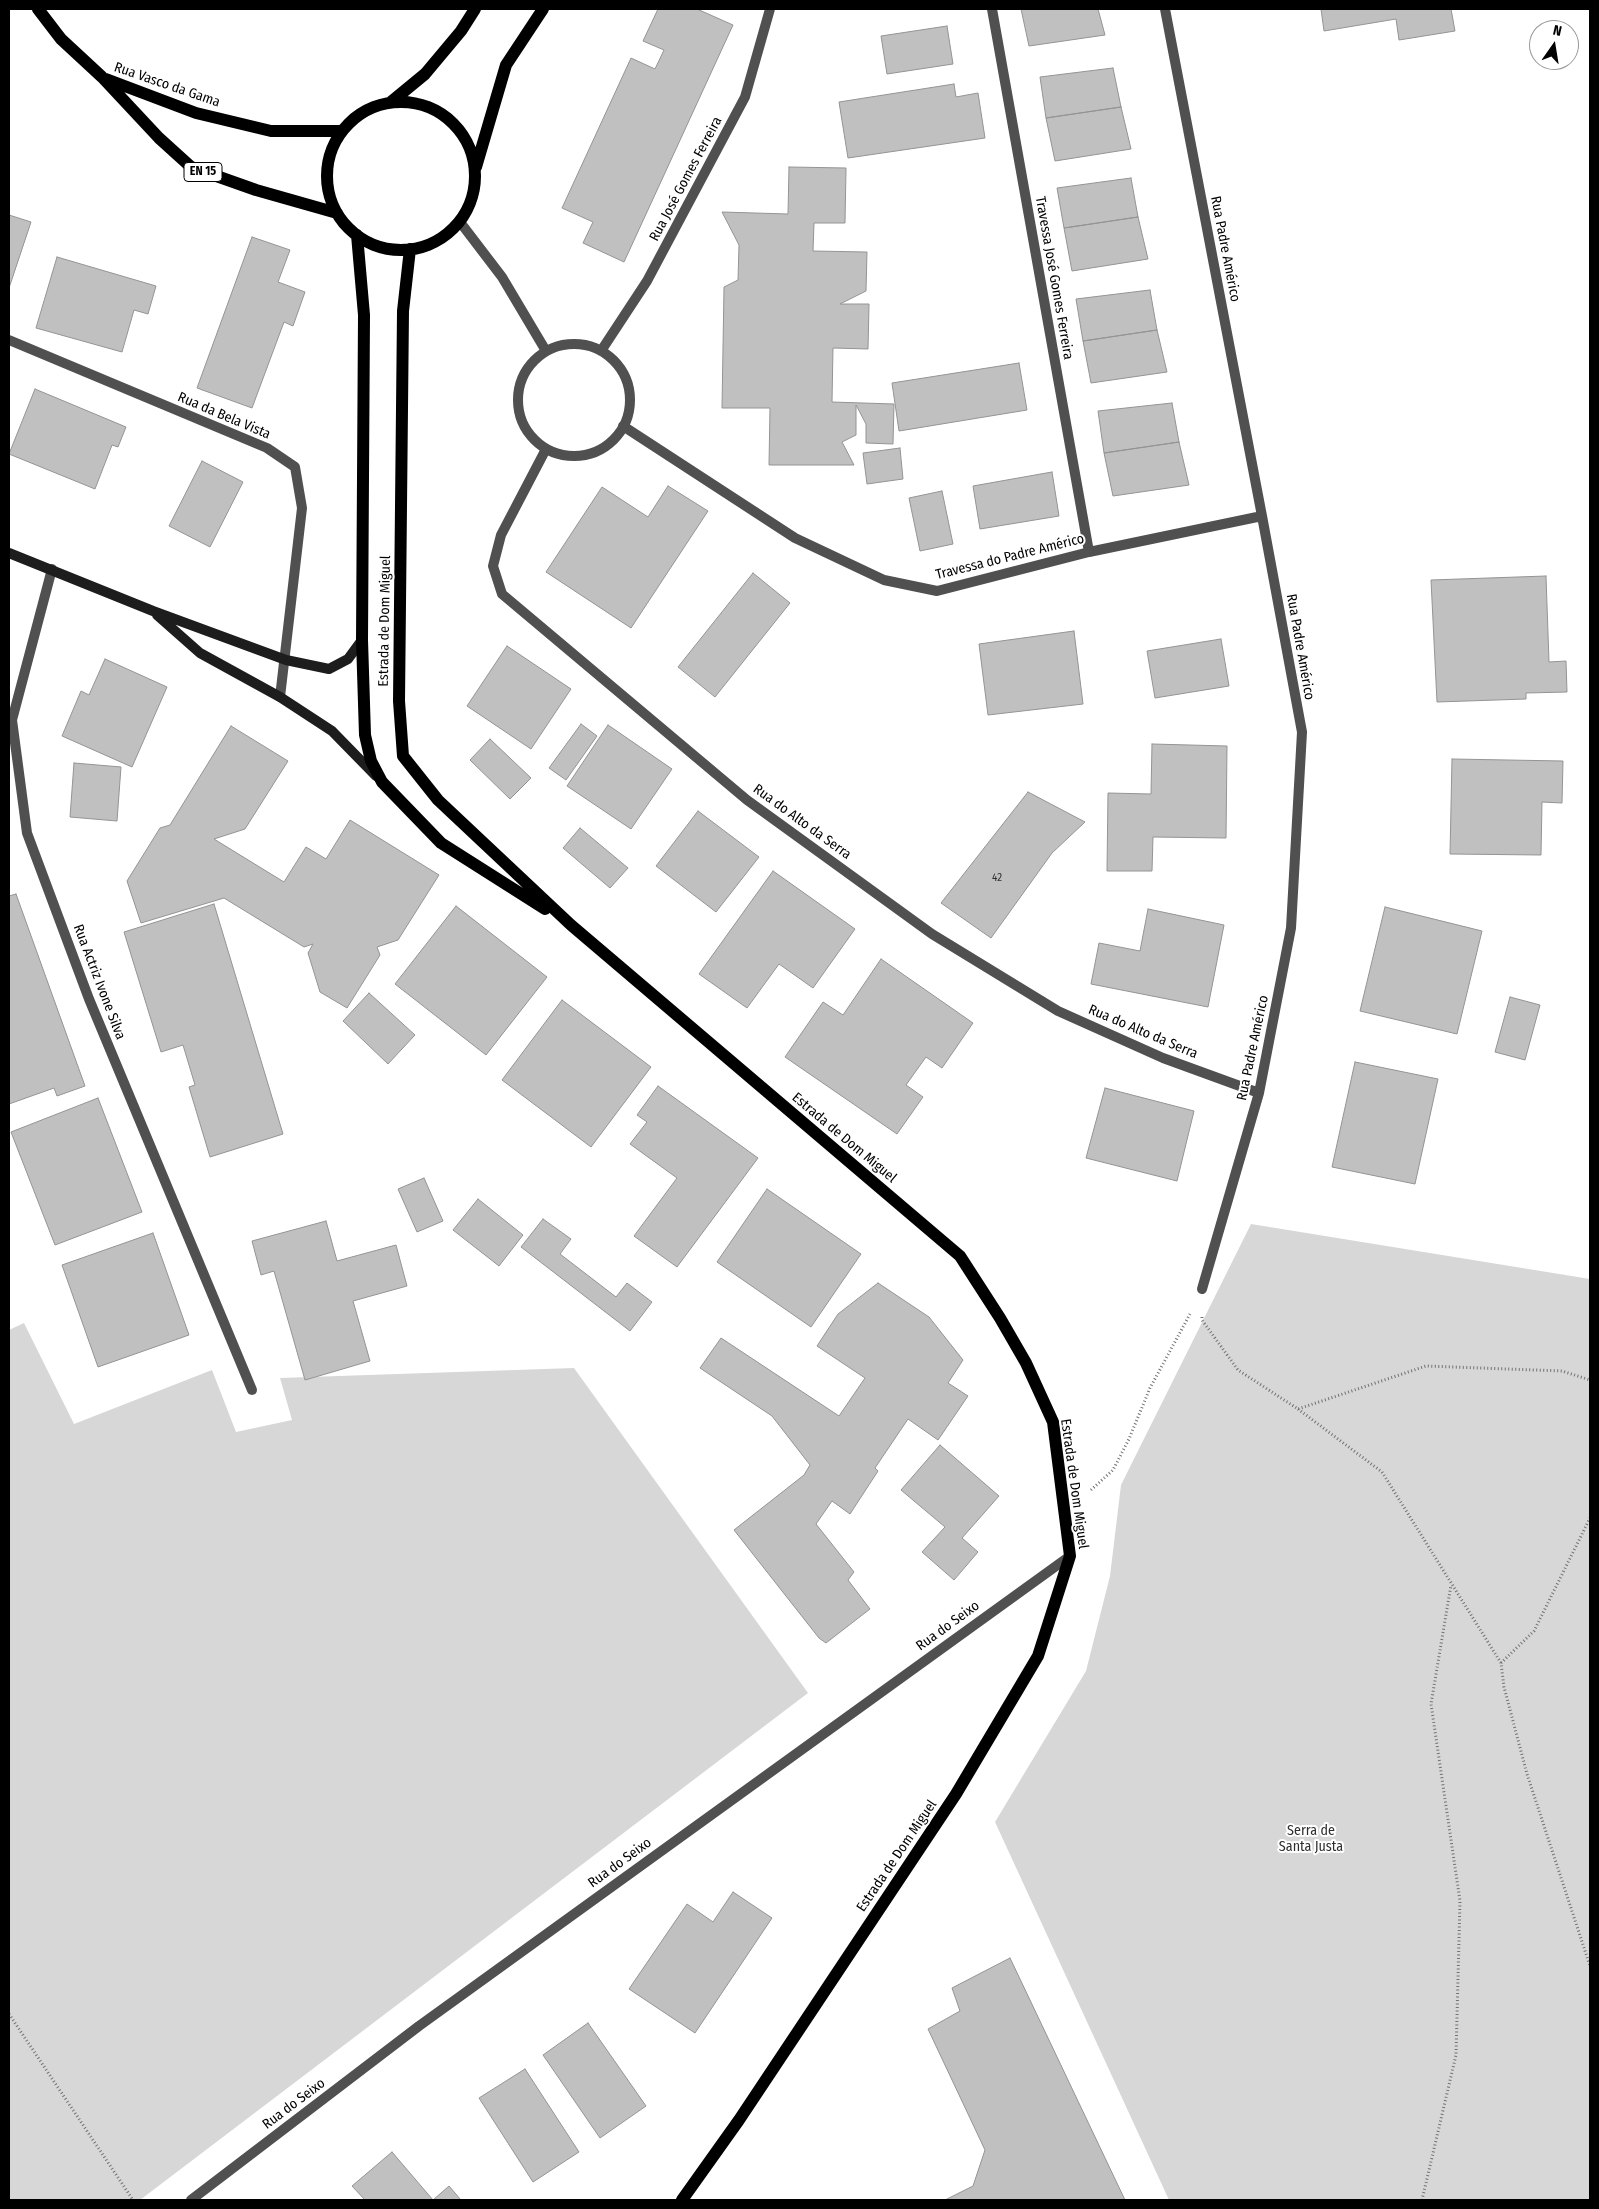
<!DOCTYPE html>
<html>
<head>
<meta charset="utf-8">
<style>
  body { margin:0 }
  #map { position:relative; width:1599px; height:2209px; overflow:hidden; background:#fff; font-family:"Fira Sans Condensed",sans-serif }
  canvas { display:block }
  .frame { position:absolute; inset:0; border:10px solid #000; pointer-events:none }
  .north { position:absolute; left:1529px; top:20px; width:50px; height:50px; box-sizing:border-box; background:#fff; border:1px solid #999; border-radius:50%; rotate:13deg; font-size:14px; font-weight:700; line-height:20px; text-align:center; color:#000 }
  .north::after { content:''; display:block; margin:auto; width:18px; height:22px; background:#000; clip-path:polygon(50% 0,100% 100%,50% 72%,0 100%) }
</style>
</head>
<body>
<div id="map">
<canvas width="1599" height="2209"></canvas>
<div class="frame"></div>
<div class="north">N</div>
</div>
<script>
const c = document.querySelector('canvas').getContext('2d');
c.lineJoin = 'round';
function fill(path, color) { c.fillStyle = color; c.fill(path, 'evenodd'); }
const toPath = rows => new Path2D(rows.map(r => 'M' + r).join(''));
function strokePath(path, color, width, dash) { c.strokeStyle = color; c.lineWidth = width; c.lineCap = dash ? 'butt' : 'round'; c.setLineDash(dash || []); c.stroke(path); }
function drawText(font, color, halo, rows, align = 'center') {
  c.font = font + ' "Fira Sans Condensed",sans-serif'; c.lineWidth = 4; c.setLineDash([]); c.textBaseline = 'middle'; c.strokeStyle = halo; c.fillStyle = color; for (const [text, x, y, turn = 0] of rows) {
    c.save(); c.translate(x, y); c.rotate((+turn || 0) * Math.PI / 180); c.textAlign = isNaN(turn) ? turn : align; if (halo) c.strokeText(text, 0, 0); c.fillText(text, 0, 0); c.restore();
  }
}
fill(toPath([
  [1251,1224,1590,1279,1590,2200,1169,2200,995,1822,1086,1671,1110,1576,1121,1485],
  [24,1323,74,1424,212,1370,236,1432,292,1420,280,1378,574,1368,808,1693,140,2200,9,2200,9,1330]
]), '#d7d7d7');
const building = toPath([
  [658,9,697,9,733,25,624,262,583,243,593,222,562,208,631,58,655,69,664,50,643,41,658,9],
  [1021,9,1098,9,1105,35,1029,46,1021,9],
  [1321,9,1451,9,1455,31,1399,40,1396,19,1324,31,1321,9],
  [947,26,953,64,887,74,881,36,947,26],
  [1113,68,1121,107,1046,118,1040,77,1113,68],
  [954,84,956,97,978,93,985,138,848,158,839,102,954,84],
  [1121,107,1131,149,1055,161,1046,118,1121,107],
  [789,167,846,168,845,223,814,223,813,251,867,252,866,291,840,304,869,304,868,349,833,348,832,402,894,404,893,444,866,443,866,424,856,405,856,435,842,442,854,465,769,465,770,408,722,408,724,287,738,280,739,245,722,212,788,214,789,167],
  [1131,178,1138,217,1064,228,1057,188,1131,178],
  [9,215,31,222,9,288,9,215],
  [1138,217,1148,259,1072,271,1064,228,1138,217],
  [252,237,290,250,278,282,305,292,293,326,284,322,252,408,197,388,252,237],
  [57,257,156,286,148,314,134,310,122,352,36,328,57,257],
  [1150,290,1157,330,1083,341,1076,299,1150,290],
  [1157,330,1167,372,1091,383,1083,341,1157,330],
  [1019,363,1027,410,899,431,892,383,1019,363],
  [35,389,126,427,118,447,112,445,95,489,9,454,35,389],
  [1172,403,1179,442,1104,453,1098,411,1172,403],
  [1179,442,1189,485,1113,496,1104,453,1179,442],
  [900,448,903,479,867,484,863,453,900,448],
  [202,461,243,482,210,547,169,526,202,461],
  [1052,472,1059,516,980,529,973,486,1052,472],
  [668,486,708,511,631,628,546,572,602,487,648,517,668,486],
  [942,491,953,544,920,551,909,498,942,491],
  [753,573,790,603,715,697,678,667,753,573],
  [1546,576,1549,662,1566,661,1567,692,1526,693,1526,699,1437,702,1431,580,1546,576],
  [1074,631,1083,704,988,715,979,644,1074,631],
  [1221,639,1229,686,1155,698,1147,651,1221,639],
  [507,646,571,689,531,749,467,706,507,646],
  [105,659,167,687,132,767,62,736,81,691,89,695,105,659],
  [581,724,597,736,566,780,549,768,581,724],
  [608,725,672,769,631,829,567,786,608,725],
  [231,726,288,761,245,829,214,839,284,882,306,847,326,859,350,820,439,875,398,940,377,947,380,955,347,1008,320,992,308,953,313,944,304,947,224,898,141,923,127,881,160,828,170,825,231,726],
  [490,739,531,778,510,799,470,760,490,739],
  [1152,744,1227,746,1226,838,1153,837,1152,871,1107,871,1108,793,1151,794,1152,744],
  [1452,759,1563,761,1562,803,1542,802,1541,855,1450,854,1452,759],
  [74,763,121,767,117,821,70,817,74,763],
  [1028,792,1085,822,1052,853,991,938,941,903,1028,792],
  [698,811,759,857,716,912,656,866,698,811],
  [580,828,628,868,610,888,563,848,580,828],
  [773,871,855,929,813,988,779,964,747,1008,699,974,773,871],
  [16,894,85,1086,57,1096,54,1088,9,1104,9,896,16,894],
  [214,904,283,1134,210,1157,189,1087,195,1085,183,1045,161,1052,124,932,214,904],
  [456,906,547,977,486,1055,395,984,456,906],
  [1385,907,1482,931,1457,1034,1360,1011,1385,907],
  [1148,909,1224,925,1208,1007,1091,984,1099,943,1140,951,1148,909],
  [881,959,973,1023,942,1068,926,1057,906,1085,923,1097,897,1134,785,1057,823,1002,843,1015,881,959],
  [369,993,415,1035,388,1064,343,1021,369,993],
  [1510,997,1540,1005,1525,1060,1495,1052,1510,997],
  [562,1000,651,1067,591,1147,502,1080,562,1000],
  [1355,1062,1438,1079,1415,1184,1332,1167,1355,1062],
  [658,1086,758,1158,677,1267,634,1236,677,1178,630,1144,647,1122,637,1115,658,1086],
  [1105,1088,1194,1111,1177,1181,1086,1158,1105,1088],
  [98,1098,142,1212,55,1245,11,1132,98,1098],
  [424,1178,443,1221,417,1232,398,1189,424,1178],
  [767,1189,861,1254,811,1327,717,1262,767,1189],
  [478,1199,523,1235,499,1266,453,1230,478,1199],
  [543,1219,571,1239,560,1254,616,1297,627,1283,652,1302,630,1331,521,1247,543,1219],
  [326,1221,337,1261,396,1245,407,1286,353,1301,370,1361,305,1380,274,1271,261,1275,252,1241,326,1221],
  [153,1233,189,1335,98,1367,62,1265,153,1233],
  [878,1283,929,1317,963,1360,948,1383,968,1396,938,1440,908,1419,875,1468,878,1471,850,1514,832,1501,816,1524,854,1572,848,1580,870,1609,826,1643,819,1638,734,1530,804,1475,810,1465,772,1416,700,1368,721,1338,839,1416,865,1378,817,1346,838,1314,878,1283],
  [940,1445,999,1496,962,1538,978,1552,954,1580,922,1552,945,1527,901,1490,940,1445],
  [733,1892,772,1918,695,2033,629,1989,687,1904,713,1922,733,1892],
  [1010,1958,1125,2200,945,2200,973,2186,985,2150,928,2029,960,2011,952,1988,1010,1958],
  [588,2023,646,2106,600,2138,543,2055,588,2023],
  [525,2069,579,2152,533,2182,479,2098,525,2069],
  [392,2152,433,2200,449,2186,461,2200,365,2200,352,2186,392,2152]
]);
fill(building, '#c0c0c0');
strokePath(building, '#949494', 1);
strokePath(toPath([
  [1202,1317,1202,1320,1238,1370,1298,1409,1426,1366,1562,1371,1590,1380],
  [1298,1409,1382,1472,1501,1663,1504,1687,1527,1774,1590,1966],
  [1091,1490,1113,1470,1129,1439,1150,1388,1190,1314],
  [1501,1663,1534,1631,1590,1518],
  [9,2014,133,2200],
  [1422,2200,1456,2055,1460,1901,1431,1704,1451,1585]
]), '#727272', 3, [1, 2.5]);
strokePath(toPath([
  [992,9,1089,552],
  [1165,9,1262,516,1302,732,1291,928,1259,1093,1202,1289],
  [460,222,502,277,546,351],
  [9,340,267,448,295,467,302,508,280,697],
  '518 400a56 56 0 1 1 112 0a56 56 0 1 1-112 0Z',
  [601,351,647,281,745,97,770,9],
  [623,426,795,538,884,580,937,591,1089,552,1262,516],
  [546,449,501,535,493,566,502,594,747,800,932,934,1058,1011,1163,1058,1259,1093],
  [52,569,12,720,27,833,89,999,252,1390],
  [191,2200,419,2026,1070,1556]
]), '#505050', 10);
strokePath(toPath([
  [9,553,153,611,286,660,329,669,348,659,362,640],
  [157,615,200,653,280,697,332,731,376,776]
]), '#1d1d1d', 10);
strokePath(toPath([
  [38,9,61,39,102,77,159,138,191,167,256,190,337,213],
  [106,79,196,113,271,131,342,131],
  [391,102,425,74,461,31,475,9],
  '327 176a74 74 0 1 1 148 0a74 74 0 1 1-148 0Z',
  [476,167,506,65,543,9],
  [357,235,364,315,362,640,365,735,371,761,382,782,441,843,545,909],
  [410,249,403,311,399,701,403,756,438,800,571,925,960,1256,1000,1318,1026,1363,1053,1422,1070,1556,1038,1656,956,1794,739,2120,682,2200]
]), '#000', 12);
drawText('11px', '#303030', null, [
  ["42",997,878]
]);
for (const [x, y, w] of [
  [203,172,38]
]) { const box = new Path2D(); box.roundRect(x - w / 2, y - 9.5, w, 19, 4); c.fillStyle = '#fff'; c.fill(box); strokePath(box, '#000', 1); }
drawText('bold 12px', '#000', null, [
  ["EN 15",203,172]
]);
drawText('14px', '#000', '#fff', [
  ["Rua Vasco da Gama",167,85,19],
  ["Rua José Gomes Ferreira",686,179,-62],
  ["Rua Padre Américo",1225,249,79],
  ["Travessa José Gomes Ferreira",1054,278,80],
  ["Rua da Bela Vista",224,416,23],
  ["Travessa do Padre Américo",1010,557,-14],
  ["Estrada de Dom Miguel",385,621,-89],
  ["Rua Padre Américo",1300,647,80],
  ["Rua do Alto da Serra",802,822,36],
  ["Rua Actriz Ivone Silva",99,982,69],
  ["Rua do Alto da Serra",1143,1032,23],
  ["Rua Padre Américo",1253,1048,-78],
  ["Estrada de Dom Miguel",844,1138,40],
  ["Estrada de Dom Miguel",1074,1484,82],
  ["Rua do Seixo",948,1626,-36],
  ["Estrada de Dom Miguel",897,1856,-56],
  ["Rua do Seixo",620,1863,-36],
  ["Rua do Seixo",294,2104,-37]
]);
drawText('14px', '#2e2e2e', '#fff', [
  ["Serra de",1311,1831],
  ["Santa Justa",1311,1847]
]);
</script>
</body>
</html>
